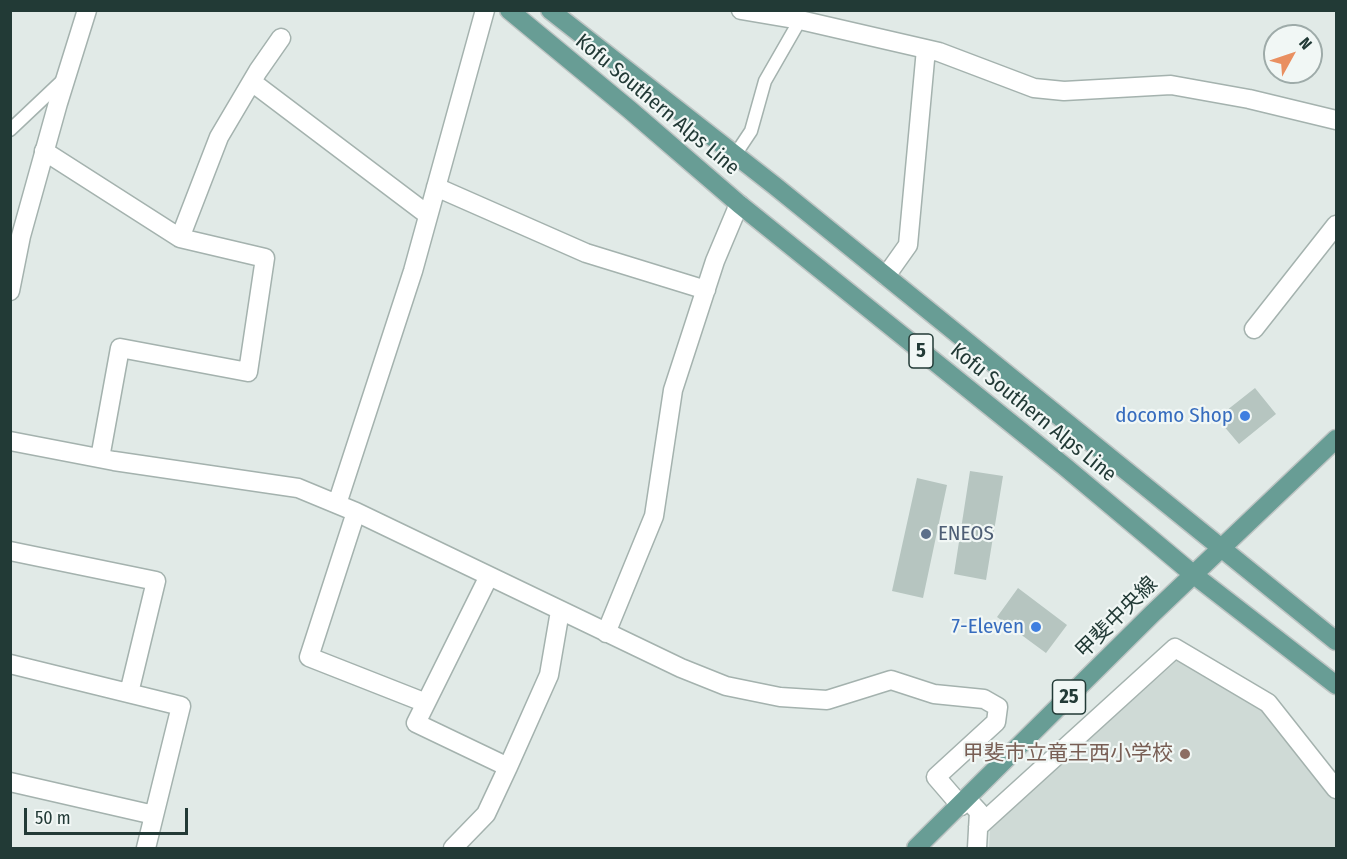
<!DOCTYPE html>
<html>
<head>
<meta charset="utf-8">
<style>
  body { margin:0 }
  #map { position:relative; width:1347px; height:859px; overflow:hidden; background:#e1eae7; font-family:"Fira Sans Condensed",sans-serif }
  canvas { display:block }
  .frame { position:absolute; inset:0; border:12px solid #223a36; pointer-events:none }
  .north { position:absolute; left:1263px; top:24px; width:60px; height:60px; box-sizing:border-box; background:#f1f7f5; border:2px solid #9eaba9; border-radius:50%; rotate:50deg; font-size:16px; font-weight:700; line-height:24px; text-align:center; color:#223a36 }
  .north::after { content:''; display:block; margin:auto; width:21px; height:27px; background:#e98f60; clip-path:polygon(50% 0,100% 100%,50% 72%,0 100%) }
  .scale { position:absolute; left:24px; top:808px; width:164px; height:27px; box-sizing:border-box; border:3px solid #223a36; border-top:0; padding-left:8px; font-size:18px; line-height:21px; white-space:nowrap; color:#223a36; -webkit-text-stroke:4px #f1f7f5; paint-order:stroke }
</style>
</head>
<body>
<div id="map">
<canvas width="1347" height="859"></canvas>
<div class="frame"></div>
<div class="north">N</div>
<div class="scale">50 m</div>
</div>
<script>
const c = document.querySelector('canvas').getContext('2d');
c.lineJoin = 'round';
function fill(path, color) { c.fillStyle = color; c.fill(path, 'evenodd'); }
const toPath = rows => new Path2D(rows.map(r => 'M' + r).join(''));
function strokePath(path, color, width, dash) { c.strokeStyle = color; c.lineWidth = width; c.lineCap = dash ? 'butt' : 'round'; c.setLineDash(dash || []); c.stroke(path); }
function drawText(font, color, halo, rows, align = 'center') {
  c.font = font + ' "Fira Sans Condensed","Noto Sans JP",sans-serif'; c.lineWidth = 4.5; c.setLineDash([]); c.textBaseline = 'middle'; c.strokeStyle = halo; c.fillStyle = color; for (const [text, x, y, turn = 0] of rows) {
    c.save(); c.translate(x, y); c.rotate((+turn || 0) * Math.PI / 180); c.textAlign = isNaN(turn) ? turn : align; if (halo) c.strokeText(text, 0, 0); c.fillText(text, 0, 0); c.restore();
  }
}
fill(toPath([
  [1181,657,1261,708,1336,800,1336,848,989,848,990,828]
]), '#cfdad6');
fill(toPath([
  [1255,388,1276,414,1239,444,1217,418],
  [970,471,1003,476,986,580,954,574],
  [917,478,947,485,923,598,892,591],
  [1018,588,1067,625,1046,653,997,617]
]), '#b6c5c0');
const service = toPath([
  [10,130,64,79],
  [735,155,751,131,765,81,800,20]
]);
const minor = toPath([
  [741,10,800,20,939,52,1034,88,1064,91,1171,85,1249,99,1336,120],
  [252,82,428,215],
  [44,151,180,238],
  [436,187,586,253,706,290],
  [886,276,908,245,926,49],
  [1254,329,1336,225],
  [10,441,114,461,298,488,356,512,681,668,726,686,780,697,827,700,891,680,934,694,984,699,998,707,996,722,936,777,961,806],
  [100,458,120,348,248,372,265,258,180,238,219,137,258,71,281,38],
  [337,504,413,271,485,10],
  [356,512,309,657,426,703],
  [10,551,156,581,129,693],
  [489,576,416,723,508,767],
  [606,633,654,516,673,390,715,261,739,204],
  [10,664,181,706,146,848],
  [10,782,154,815],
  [967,799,979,812,977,848],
  [978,827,1175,648,1268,703,1336,789],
  [453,848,486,814,508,767,549,675,560,611]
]);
const tertiary = toPath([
  [10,291,21,236,58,103,87,10]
]);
const primary = toPath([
  [509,10,630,110,739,204,1064,466,1194,575,1336,685],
  [550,10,775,186,1336,641],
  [916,848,1152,614,1336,439]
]);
strokePath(service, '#a4b2ae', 15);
strokePath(minor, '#a4b2ae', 21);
strokePath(tertiary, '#a4b2ae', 21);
strokePath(primary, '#bdc4c3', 21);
strokePath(service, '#fff', 12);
strokePath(minor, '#fff', 18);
strokePath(tertiary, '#fff', 18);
strokePath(primary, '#689d95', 18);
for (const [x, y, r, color] of [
  [1245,416,6,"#3f7fe0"],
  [926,534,6,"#5c6f8a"],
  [1036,627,6,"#3f7fe0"],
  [1185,754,6,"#8d6e63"]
]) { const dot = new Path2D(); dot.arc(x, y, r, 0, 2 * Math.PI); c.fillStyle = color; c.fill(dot); strokePath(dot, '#f1f7f5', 2); }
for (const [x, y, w] of [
  [921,351,24],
  [1069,697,33]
]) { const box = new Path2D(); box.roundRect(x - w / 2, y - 17, w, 34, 4.5); c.fillStyle = '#f1f7f5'; c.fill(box); strokePath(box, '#223a36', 1.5); }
drawText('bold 20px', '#223a36', null, [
  ["5",921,351],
  ["25",1069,697]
]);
drawText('21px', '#223a36', '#f1f7f5', [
  ["Kofu Southern Alps Line",657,105,40],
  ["Kofu Southern Alps Line",1033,413,39],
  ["甲斐中央線",1117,618,-45]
]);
drawText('21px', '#366cbe', '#f1f7f5', [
  ["docomo Shop",1233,416],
  ["7-Eleven",1024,627]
], 'right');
drawText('21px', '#4e5e75', '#f1f7f5', [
  ["ENEOS",938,534]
], 'left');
drawText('21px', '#785e54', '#f1f7f5', [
  ["甲斐市立竜王西小学校",1173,754]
], 'right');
</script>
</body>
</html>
